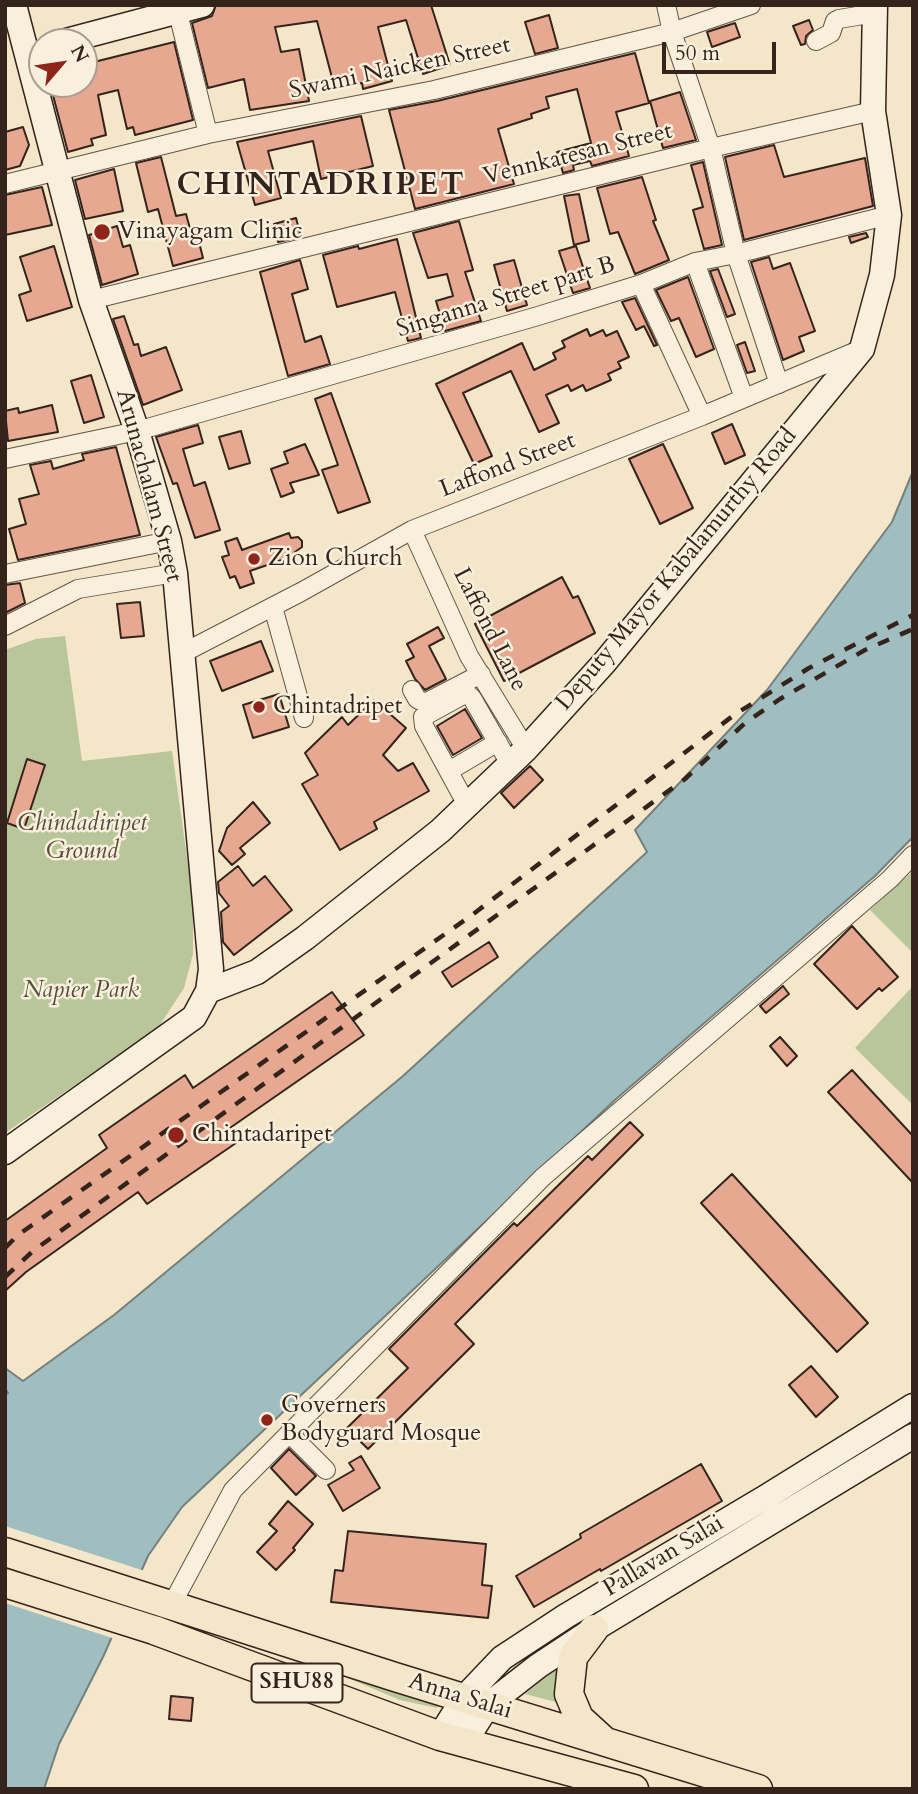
<!DOCTYPE html>
<html>
<head>
<meta charset="utf-8">
<style>
  body { margin:0 }
  #map { position:relative; width:918px; height:1794px; overflow:hidden; background:#f4e6c9; font-family:Cardo,serif }
  canvas { display:block }
  .frame { position:absolute; inset:0; border:7px solid #34241c; pointer-events:none }
  .north { position:absolute; left:28px; top:28px; width:70px; height:70px; box-sizing:border-box; background:#f8efdc; border:2px solid #aa9e8f; border-radius:50%; rotate:61deg; font-size:19px; font-weight:700; line-height:28px; text-align:center; color:#34241c }
  .north::after { content:''; display:block; margin:auto; width:24px; height:32px; background:#8f2418; clip-path:polygon(50% 0,100% 100%,50% 72%,0 100%) }
  .scale { position:absolute; left:662px; top:42px; width:114px; height:32px; box-sizing:border-box; border:4px solid #34241c; border-top:0; padding-left:9px; font-size:21px; line-height:24px; white-space:nowrap; color:#34241c; -webkit-text-stroke:5px #f8efdc; paint-order:stroke }
</style>
</head>
<body>
<div id="map">
<canvas width="918" height="1794"></canvas>
<div class="frame"></div>
<div class="north">N</div>
<div class="scale">50 m</div>
</div>
<script>
const c = document.querySelector('canvas').getContext('2d');
c.lineJoin = 'round';
function fill(path, color) { c.fillStyle = color; c.fill(path, 'evenodd'); }
const toPath = rows => new Path2D(rows.map(r => 'M' + r).join(''));
function strokePath(path, color, width, dash) { c.strokeStyle = color; c.lineWidth = width; c.lineCap = dash ? 'butt' : 'round'; c.setLineDash(dash || []); c.stroke(path); }
function drawText(font, color, halo, rows, align = 'center') {
  c.font = font + ' Cardo,serif'; c.lineWidth = 5; c.setLineDash([]); c.textBaseline = 'middle'; c.strokeStyle = halo; c.fillStyle = color; for (const [text, x, y, turn = 0] of rows) {
    c.save(); c.translate(x, y); c.rotate((+turn || 0) * Math.PI / 180); c.textAlign = isNaN(turn) ? turn : align; if (halo) c.strokeText(text, 0, 0); c.fillText(text, 0, 0); c.restore();
  }
}
fill(toPath([
  [65,636,82,761,172,751,193,900,193,954,184,988,158,1028,5,1133,5,650,36,639],
  [913,871,913,953,870,910],
  [913,986,913,1105,855,1048],
  [556,1669,560,1703,525,1694],
  [331,1671,440,1703,437,1708,400,1700]
]), '#b9c699');
const water = toPath([
  [913,471,913,837,875,876,616,1099,182,1507,148,1556,103,1657,59,1744,44,1789,5,1789,5,1395,8,1393,5,1388,5,1368,23,1381,114,1315,403,1076,647,852,635,830,767,690,892,522,913,471]
]);
fill(water, '#a0bdc0');
strokePath(water, '#75807e', 2);
fill(toPath([
  [5,1526,145,1571,115,1639,5,1603]
]), '#f4e6c9');
const building = toPath([
  [216,5,431,5,450,65,423,74,406,20,378,27,392,81,363,89,362,83,335,89,317,21,275,27,281,52,299,49,309,101,250,110,244,79,208,88,192,23,212,16,216,5],
  [549,15,558,48,535,54,525,22,549,15],
  [809,20,813,30,806,36,805,44,801,45,793,26,809,20],
  [735,23,740,37,712,47,707,32,735,23],
  [174,42,193,120,135,135,133,127,127,129,118,90,98,95,106,135,91,139,93,145,68,152,50,84,84,84,84,52,90,50,94,62,174,42],
  [635,53,649,103,616,112,629,156,592,166,590,161,573,165,574,170,563,173,557,152,591,143,577,89,546,97,549,108,531,114,532,118,498,129,514,184,415,209,389,110,437,101,635,53],
  [680,92,696,140,663,148,650,101,680,92],
  [361,116,373,166,321,179,313,141,268,151,281,198,255,205,237,142,361,116],
  [23,127,29,145,20,166,5,170,5,132,23,127],
  [774,145,784,177,865,158,873,206,744,240,725,157,774,145],
  [161,157,176,216,186,214,194,243,199,242,203,258,173,266,158,209,148,212,136,163,161,157],
  [703,162,722,245,704,249,693,210,703,207,691,165,703,162],
  [114,169,123,211,85,219,75,180,114,169],
  [642,177,656,220,653,221,669,260,635,274,618,232,610,234,597,188,642,177],
  [42,187,52,225,5,235,5,195,42,187],
  [579,194,589,241,574,245,564,196,579,194],
  [296,218,301,237,278,242,274,224,296,218],
  [459,221,473,270,465,272,481,321,445,331,436,301,453,296,447,274,428,278,413,233,459,221],
  [117,226,123,247,130,245,138,274,102,285,89,235,117,226],
  [866,233,868,237,851,243,849,237,866,233],
  [397,239,421,338,408,341,395,292,337,307,323,255,358,246,359,249,397,239],
  [54,246,72,307,27,321,19,295,31,291,20,257,54,246],
  [576,246,590,288,573,293,559,251,576,246],
  [769,257,773,269,790,263,815,331,799,337,804,351,783,360,751,262,769,257],
  [300,260,308,289,292,294,305,342,321,336,330,364,288,376,260,272,300,260],
  [514,260,527,305,507,311,494,265,514,260],
  [718,269,735,314,727,317,710,271,718,269],
  [688,277,714,349,696,357,679,318,671,321,656,290,688,277],
  [635,298,657,345,654,346,644,326,636,330,622,302,635,298],
  [124,316,134,345,138,344,141,356,166,347,182,390,143,405,113,319,124,316],
  [587,329,590,336,603,330,606,336,617,331,629,357,618,362,621,368,608,374,611,380,586,391,583,385,571,391,568,385,546,395,559,423,539,432,511,371,463,393,492,456,474,464,436,384,522,343,534,370,556,359,553,353,565,347,562,341,587,329],
  [745,342,755,371,747,373,737,345,745,342],
  [91,375,104,417,84,423,71,381,91,375],
  [331,393,370,502,338,513,322,470,338,465,315,399,331,393],
  [52,405,58,432,8,441,5,411,18,408,19,413,52,405],
  [732,424,745,455,725,464,712,433,732,424],
  [198,425,203,443,183,449,194,486,205,482,220,530,195,538,177,483,173,484,156,437,198,425],
  [241,431,250,463,229,469,219,437,241,431],
  [305,444,319,475,290,483,294,492,281,497,271,469,288,463,284,452,305,444],
  [663,444,693,508,660,524,629,459,663,444],
  [116,447,140,535,18,560,9,529,26,524,19,499,39,494,30,465,51,461,53,469,84,460,82,454,116,447],
  [289,533,291,538,298,537,302,541,302,547,295,552,296,555,250,571,254,583,240,588,235,576,230,578,222,557,229,555,225,542,237,538,242,550,289,533],
  [562,577,573,598,578,596,595,633,504,681,475,624,562,577],
  [20,583,25,603,5,613,5,585,20,583],
  [140,602,144,636,121,638,117,604,140,602],
  [438,627,444,638,429,646,446,679,425,690,415,679,406,661,414,657,407,644,438,627],
  [261,641,273,671,222,691,210,661,261,641],
  [279,694,289,727,253,738,243,705,279,694],
  [374,700,406,728,383,755,398,771,413,763,429,791,374,822,377,829,340,850,302,784,318,775,305,753,342,717,348,725,374,700],
  [465,709,482,738,453,755,437,726,465,709],
  [27,759,45,765,24,829,7,823,27,759],
  [530,766,543,780,514,808,501,793,530,766],
  [253,802,270,823,240,848,245,854,232,865,219,851,227,828,253,802],
  [238,866,253,886,265,876,292,910,234,955,223,942,221,912,229,906,219,893,218,882,238,866],
  [852,926,898,977,882,991,879,988,857,1009,814,964,852,926],
  [489,942,498,957,452,987,442,972,489,942],
  [783,986,789,994,766,1013,760,1006,783,986],
  [332,992,364,1035,227,1130,236,1143,147,1204,138,1192,26,1272,5,1291,5,1221,107,1148,99,1135,185,1075,193,1088,332,992],
  [780,1037,797,1056,787,1066,770,1046,780,1037],
  [852,1070,913,1136,913,1183,828,1092,852,1070],
  [630,1122,643,1135,455,1324,474,1344,368,1449,347,1428,408,1368,389,1349,514,1223,517,1226,588,1156,592,1160,630,1122],
  [732,1174,868,1323,837,1352,701,1203,732,1174],
  [811,1366,838,1397,816,1417,789,1385,811,1366],
  [289,1449,316,1476,296,1495,271,1468,289,1449],
  [361,1456,380,1488,343,1511,328,1485,354,1470,349,1463,361,1456],
  [701,1464,722,1501,601,1571,600,1569,534,1607,516,1576,581,1538,580,1534,701,1464],
  [288,1501,313,1524,293,1548,295,1550,276,1570,257,1552,277,1531,269,1524,288,1501],
  [348,1531,486,1544,482,1585,492,1586,488,1618,331,1602,335,1570,343,1571,348,1531],
  [171,1696,193,1698,191,1721,169,1719,171,1696]
]);
fill(building, '#e6a890');
strokePath(building, '#34241c', 2);
const street = toPath([
  [176,5,208,134],
  [666,5,672,32,711,148,736,254,779,384],
  [816,41,831,33,835,21,839,19,875,13],
  [5,184,208,134,434,90,672,32,751,5],
  [695,262,744,398],
  [641,284,702,416],
  [91,300,711,148,873,111],
  [5,459,137,431,538,316,641,284,695,262,736,254,889,215],
  [412,530,469,656,526,749],
  [5,574,169,541],
  [273,607,304,718],
  [5,626,78,589,175,573],
  [183,653,301,592,412,530,702,416,859,350],
  [412,690,417,699,425,703,481,674],
  [449,771,498,742],
  [467,805,424,726,423,717,463,695,468,694,472,698,510,764],
  [289,1433,326,1470],
  [171,1606,233,1490,543,1177,890,879,913,855]
]);
const secondary = toPath([
  [62,42,202,5],
  [208,991,257,972,305,938,440,831,526,749,604,663,862,349,882,275,889,215,873,111,875,5],
  [5,1152,194,1017,208,991,211,969,175,573,169,541,137,431,91,300,14,5],
  [440,1736,464,1698,502,1658,566,1616,766,1497,913,1406],
  [464,1743,488,1705,538,1666,594,1629,913,1436]
]);
const primary = toPath([
  [5,1552,395,1677,758,1789],
  [5,1583,154,1630,440,1736,634,1789],
  [594,1629,573,1657,569,1694,579,1718,602,1739]
]);
strokePath(street, '#645447', 20);
strokePath(secondary, '#34241c', 27);
strokePath(primary, '#34241c', 31);
strokePath(street, '#f8efdc', 18);
strokePath(secondary, '#f8efdc', 24);
strokePath(primary, '#f4e6c9', 28);
strokePath(toPath([
  [5,1248,18,1235,472,915,734,715,809,668,913,615],
  [5,1277,33,1251,685,779,745,723,780,699,865,650,913,629]
]), '#34241c', 4.5, [12, 12]);
for (const [x, y, r, color] of [
  [102,232,9,"#8f2418"],
  [254,559,7,"#8f2418"],
  [259,707,7,"#8f2418"],
  [176,1135,9,"#8f2418"],
  [267,1420,7,"#8f2418"]
]) { const dot = new Path2D(); dot.arc(x, y, r, 0, 2 * Math.PI); c.fillStyle = color; c.fill(dot); strokePath(dot, '#f8efdc', 2.5); }
for (const [x, y, w] of [
  [297,1683,91]
]) { const box = new Path2D(); box.roundRect(x - w / 2, y - 19.5, w, 39, 5); c.fillStyle = '#f8efdc'; c.fill(box); strokePath(box, '#34241c', 2); }
drawText('bold 23px', '#34241c', null, [
  ["SHU88",297,1683]
]);
drawText('24px', '#34241c', '#f8efdc', [
  ["Swami Naicken Street",400,69,-12],
  ["Vennkatesan Street",578,155,-14],
  ["Singanna Street part B",506,298,-17],
  ["Laffond Street",508,466,-21],
  ["Arunachalam Street",148,486,75],
  ["Deputy Mayor Kabalamurthy Road",677,570,-50],
  ["Laffond Lane",489,630,63],
  ["Pallavan Salai",664,1557,-31],
  ["Anna Salai",460,1697,17]
]);
drawText('24px', '#34241c', '#f8efdc', [
  ["Vinayagam Clinic",118,232],
  ["Zion Church",268,559],
  ["Chintadripet",273,707],
  ["Chintadaripet",192,1135],
  ["Governers",281,1406],
  ["Bodyguard Mosque",281,1434]
], 'left');
drawText('italic 24px', '#554c3b', '#f8efdc', [
  ["Chindadiripet",82,824],
  ["Ground",82,852],
  ["Napier Park",81,991]
]);
c.letterSpacing = '2px';
drawText('bold 32px', '#34241c', '#f8efdc', [
  ["CHINTADRIPET",321,187]
]);
c.letterSpacing = '0px';
</script>
</body>
</html>
